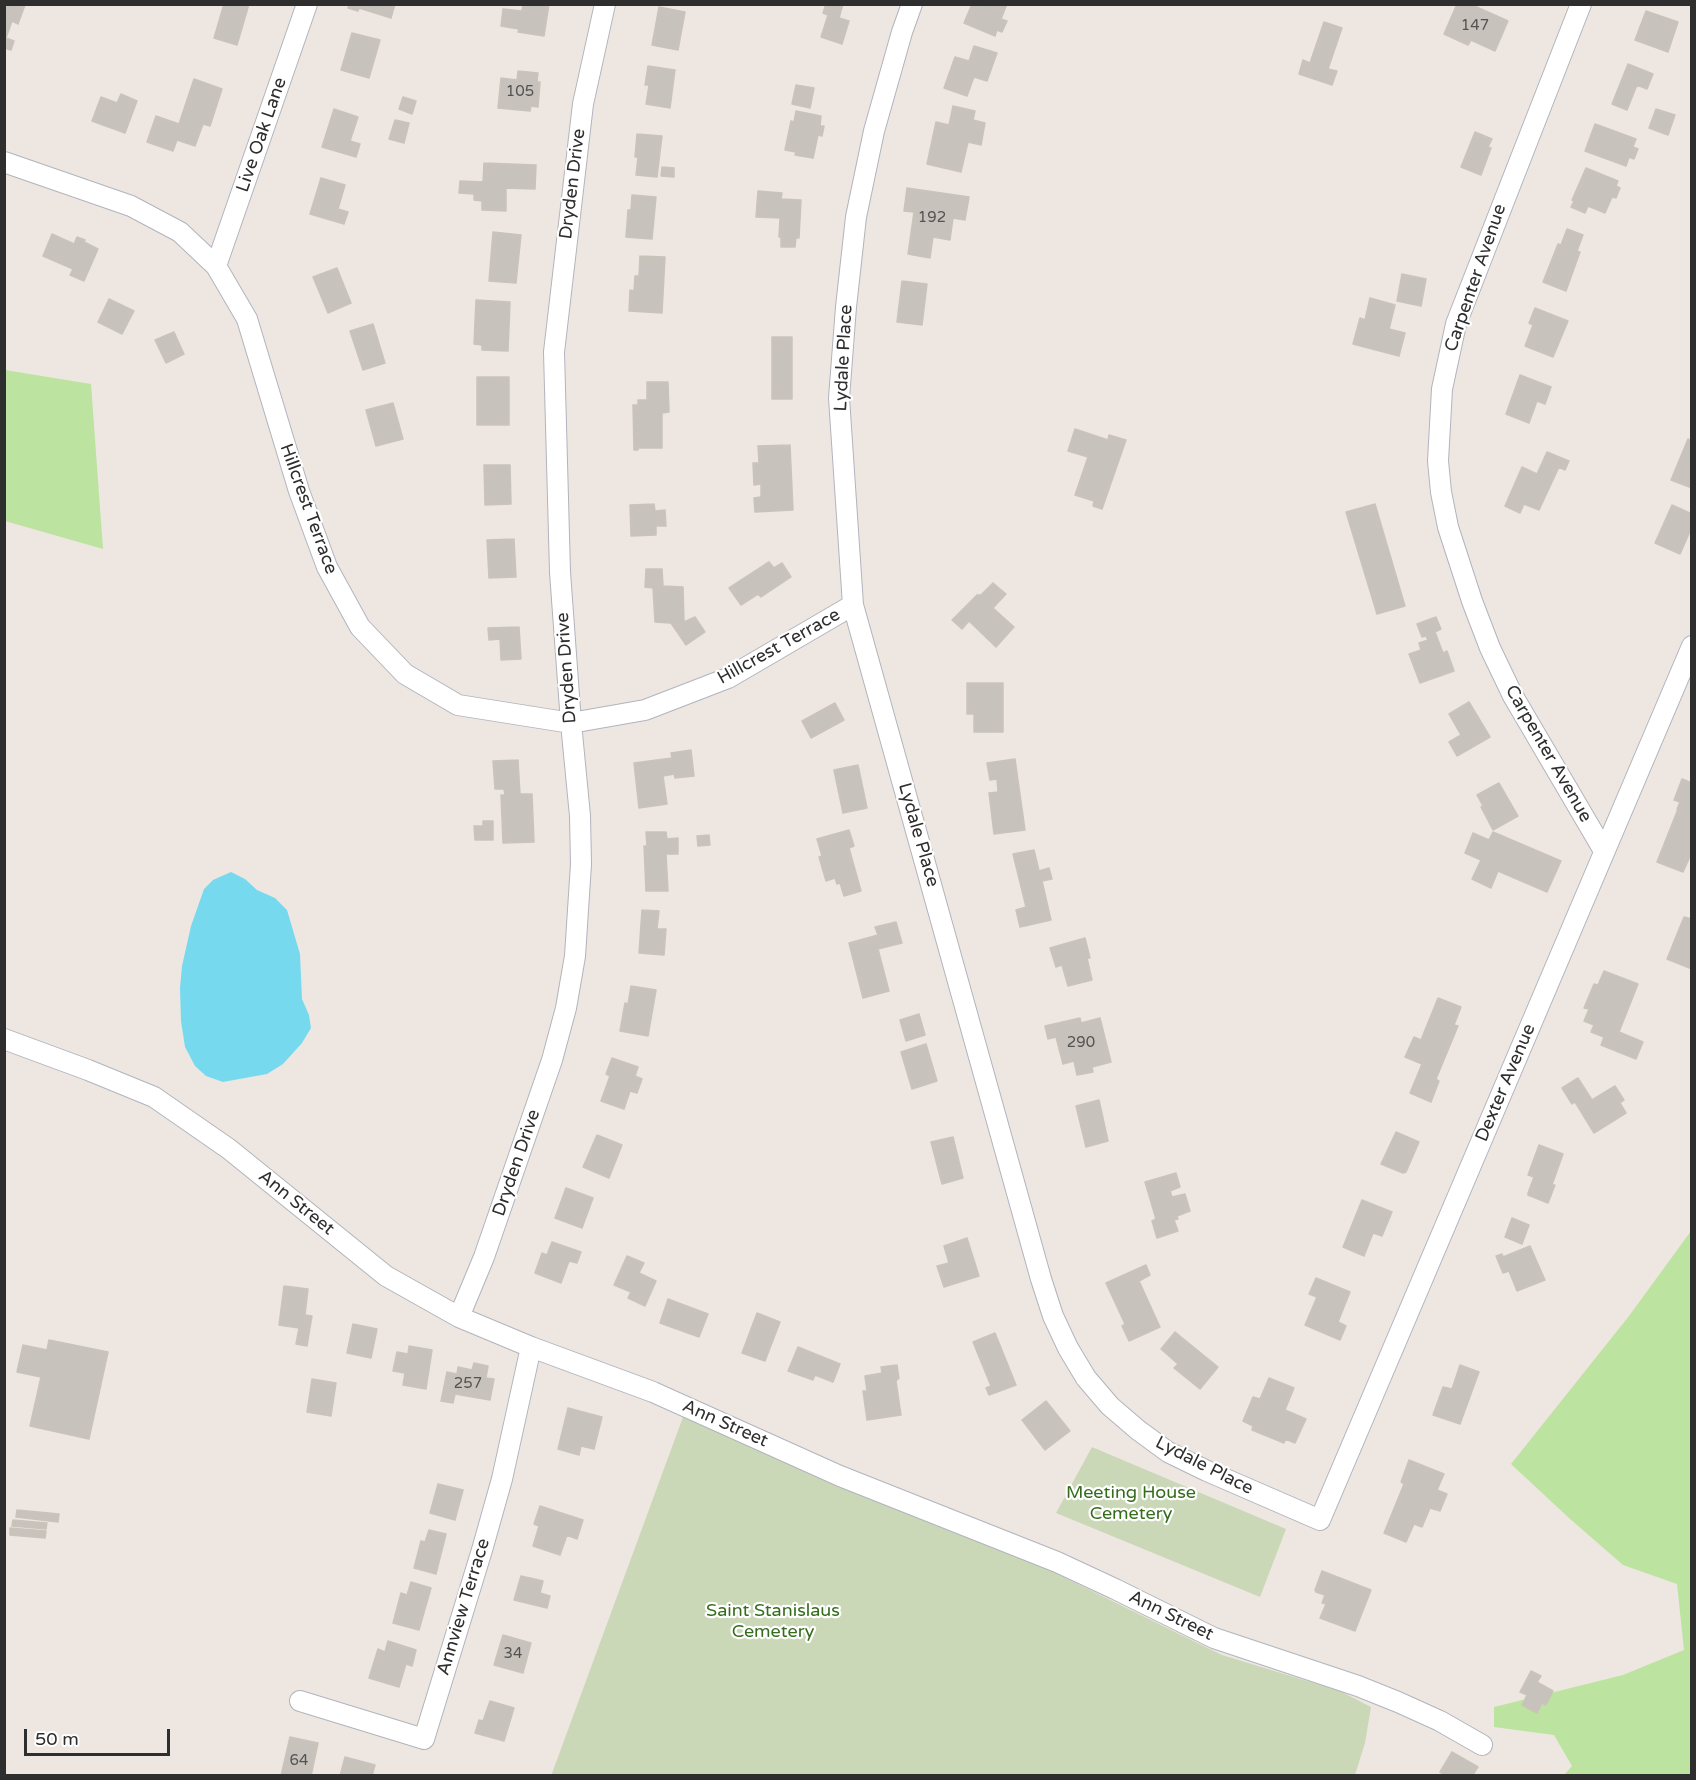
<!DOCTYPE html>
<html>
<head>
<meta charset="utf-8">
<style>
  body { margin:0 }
  #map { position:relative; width:1696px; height:1780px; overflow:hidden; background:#eee7e1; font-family:"Varela Round",sans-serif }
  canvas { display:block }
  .frame { position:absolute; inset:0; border:6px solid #2e2e2e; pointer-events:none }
  .scale { position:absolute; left:24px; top:1729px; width:146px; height:27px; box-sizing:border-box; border:3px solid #2e2e2e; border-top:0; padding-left:8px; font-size:18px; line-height:21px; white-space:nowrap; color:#2e2e2e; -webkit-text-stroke:4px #fff; paint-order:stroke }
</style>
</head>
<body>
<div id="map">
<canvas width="1696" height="1780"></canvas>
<div class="frame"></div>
<div class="scale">50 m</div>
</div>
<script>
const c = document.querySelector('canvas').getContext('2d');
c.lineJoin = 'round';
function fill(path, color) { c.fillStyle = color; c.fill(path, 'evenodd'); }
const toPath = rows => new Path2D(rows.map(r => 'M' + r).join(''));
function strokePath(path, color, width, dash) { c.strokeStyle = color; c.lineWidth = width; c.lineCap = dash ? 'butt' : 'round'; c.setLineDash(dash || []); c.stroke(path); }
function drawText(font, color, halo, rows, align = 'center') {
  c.font = font + ' "Varela Round",sans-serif'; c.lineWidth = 4.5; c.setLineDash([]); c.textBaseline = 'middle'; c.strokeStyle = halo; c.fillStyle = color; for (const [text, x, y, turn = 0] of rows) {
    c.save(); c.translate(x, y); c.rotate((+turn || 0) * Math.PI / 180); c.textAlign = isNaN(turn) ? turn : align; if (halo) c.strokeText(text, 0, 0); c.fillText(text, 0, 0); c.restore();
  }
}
fill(toPath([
  [5,370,91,384,103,549,5,521],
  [1691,1231,1691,1775,1564,1775,1572,1766,1554,1735,1494,1727,1494,1707,1623,1675,1684,1650,1677,1584,1623,1565,1569,1518,1511,1464,1629,1316]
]), '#bce39f');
fill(toPath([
  [683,1417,1029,1560,1222,1655,1340,1691,1371,1707,1365,1743,1355,1775,551,1776],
  [1092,1447,1286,1529,1260,1597,1056,1513]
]), '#cbd8b8');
fill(toPath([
  [231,872,245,879,257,890,275,898,287,910,300,954,302,999,309,1015,311,1028,302,1043,283,1064,267,1074,223,1082,206,1076,195,1066,185,1047,181,1021,180,988,182,966,191,926,204,889,213,880]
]), '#77d9ee');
const building = toPath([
  [4,4,25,5,18,24,12,21,6,38,14,41,11,50,4,48,4,4],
  [224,4,249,4,237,45,214,38,224,4],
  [349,4,395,4,391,18,359,8,358,11,348,8,349,4],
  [523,4,549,4,544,36,518,32,519,29,501,26,503,9,522,11,523,4],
  [826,4,843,4,839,18,849,21,842,44,821,37,828,15,823,13,826,4],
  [972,4,976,6,977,4,1007,4,1001,19,1007,21,1002,32,997,30,995,36,964,23,972,4],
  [1457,4,1470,4,1508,21,1495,51,1471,40,1468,45,1444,34,1457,4],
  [659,7,685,12,678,50,652,45,659,7],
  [1646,11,1678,22,1668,52,1635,40,1646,11],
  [1324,22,1342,28,1328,69,1337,71,1332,85,1299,74,1303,60,1310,63,1324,22],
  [352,33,380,40,369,78,341,70,352,33],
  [974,46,997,53,987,81,974,77,967,96,944,88,955,57,969,61,974,46],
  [1628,64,1653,74,1647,89,1637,85,1627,110,1612,104,1628,64],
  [648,66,675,70,670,108,646,104,649,85,645,85,648,66],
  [518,71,538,73,537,82,540,82,538,107,531,106,530,111,498,108,501,78,517,80,518,71],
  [194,79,222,89,210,126,203,124,195,146,177,140,173,151,147,142,156,116,179,124,194,79],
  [796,85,814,88,810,108,792,104,796,85],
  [121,94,137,101,125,133,92,121,101,97,117,103,121,94],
  [403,97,416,101,412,114,399,109,403,97],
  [953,106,975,111,973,120,985,123,981,145,968,142,961,172,927,164,936,122,949,125,953,106],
  [334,109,358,117,350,141,360,144,356,157,322,147,334,109],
  [1656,109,1675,115,1668,135,1649,128,1656,109],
  [796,111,821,116,820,126,824,126,822,136,818,135,813,158,795,155,796,152,785,150,791,121,794,122,796,111],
  [395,120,409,123,404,143,389,139,395,120],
  [1595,124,1636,139,1633,147,1638,149,1634,159,1629,157,1626,166,1585,151,1595,124],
  [1475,132,1492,139,1488,147,1491,148,1481,175,1461,167,1475,132],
  [637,134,662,136,657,177,636,175,638,157,635,157,637,134],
  [484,163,536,165,535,189,506,188,506,211,482,210,482,201,474,200,474,194,459,193,460,181,483,182,484,163],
  [662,167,674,168,674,177,661,176,662,167],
  [1586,168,1618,181,1616,186,1620,188,1616,198,1612,197,1605,213,1588,206,1585,213,1571,207,1574,201,1572,200,1586,168],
  [321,178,345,185,338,209,348,212,344,224,310,214,321,178],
  [907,188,969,197,965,220,953,218,950,240,933,237,930,258,908,254,914,212,904,211,907,188],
  [758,191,782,193,781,199,801,200,799,238,796,238,795,247,781,247,781,237,779,237,780,218,756,217,758,191],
  [632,195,656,197,652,239,626,237,628,210,631,210,632,195],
  [1567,229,1583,235,1577,251,1580,252,1566,291,1543,282,1558,244,1561,245,1567,229],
  [493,232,521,235,516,283,489,281,493,232],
  [52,234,74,244,77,237,85,240,84,242,98,249,84,281,70,275,73,269,43,256,52,234],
  [640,256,665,257,662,313,629,311,630,290,634,291,635,276,639,276,640,256],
  [337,268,351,303,328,313,313,277,337,268],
  [1402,274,1426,279,1421,306,1397,301,1402,274],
  [902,281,927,284,922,325,897,322,902,281],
  [1370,298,1395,305,1389,329,1405,333,1399,356,1353,344,1360,318,1365,320,1370,298],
  [109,299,134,311,122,334,98,322,109,299],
  [476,300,510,302,508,351,482,350,482,345,474,344,476,300],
  [1535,308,1568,321,1553,357,1525,346,1533,325,1529,323,1535,308],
  [373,324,385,363,363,370,350,331,373,324],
  [174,332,184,354,166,363,155,340,174,332],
  [772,337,792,337,792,399,772,399,772,337],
  [1520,375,1551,387,1545,404,1537,401,1529,423,1506,414,1520,375],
  [477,377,509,377,509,425,477,425,477,377],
  [647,382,668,382,669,412,662,413,662,448,638,448,638,450,634,450,633,405,638,405,638,400,647,400,647,382],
  [393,403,403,439,376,446,366,410,393,403],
  [1075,429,1108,440,1109,435,1126,440,1102,509,1093,506,1094,501,1075,495,1088,457,1068,451,1075,429],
  [1688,439,1692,441,1692,488,1671,480,1688,439],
  [790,445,793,510,755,512,754,498,761,497,761,484,754,485,753,463,759,463,758,446,790,445],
  [1547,452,1569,461,1565,470,1559,467,1539,510,1524,504,1520,513,1505,506,1522,467,1537,474,1547,452],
  [484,465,510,465,511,504,485,505,484,465],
  [654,504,655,511,665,510,666,526,656,526,656,535,631,536,630,505,654,504],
  [1375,504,1405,606,1377,614,1346,512,1375,504],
  [1672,505,1692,514,1692,527,1680,554,1655,543,1672,505],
  [514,539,516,577,489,578,487,540,514,539],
  [769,562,774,568,782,563,791,577,761,597,758,594,741,605,729,588,769,562],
  [646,569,662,569,663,586,683,587,684,622,695,617,705,632,686,645,671,623,655,622,653,588,645,587,646,569],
  [993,583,1006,594,993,608,1014,627,996,647,969,621,962,629,952,620,977,595,981,595,993,583],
  [1436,617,1441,629,1435,632,1443,653,1447,651,1454,671,1420,683,1409,654,1421,650,1419,643,1428,640,1426,636,1422,637,1417,624,1436,617],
  [519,627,521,659,501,660,500,639,489,640,488,628,519,627],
  [967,683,1003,683,1003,732,974,732,974,714,967,714,967,683],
  [1469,702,1490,737,1457,756,1449,742,1461,735,1449,714,1469,702],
  [835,703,844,720,811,738,802,721,835,703],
  [691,750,694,776,675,778,674,774,663,776,667,804,639,808,634,763,672,758,671,753,691,750],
  [1015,759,1025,830,994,834,989,793,998,792,997,779,990,780,987,763,1015,759],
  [518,760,520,794,532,794,534,842,503,843,501,795,505,795,504,789,495,789,493,761,518,760],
  [858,765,867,808,843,813,834,770,858,765],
  [1682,779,1692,783,1692,852,1683,872,1657,862,1678,809,1677,809,1680,802,1674,800,1682,779],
  [1499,783,1518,816,1493,830,1481,807,1483,806,1477,795,1499,783],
  [483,821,493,821,493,840,475,840,474,826,483,826,483,821],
  [849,830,854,846,849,848,861,891,844,896,840,883,837,884,835,878,826,881,819,857,822,856,817,839,849,830],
  [646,832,666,832,667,839,678,838,678,854,666,854,668,891,646,891,644,846,647,846,646,832],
  [1493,832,1561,861,1547,892,1498,871,1491,888,1472,879,1481,860,1465,853,1473,833,1489,840,1493,832],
  [709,835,710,845,698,846,697,836,709,835],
  [1034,850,1039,871,1049,868,1052,879,1042,881,1051,920,1020,927,1016,910,1026,907,1013,854,1034,850],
  [642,910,659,911,657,929,666,929,664,955,639,953,642,910],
  [1684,917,1692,919,1692,969,1667,959,1684,917],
  [896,922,902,943,878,949,889,991,863,998,849,943,878,935,875,927,896,922],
  [1085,938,1090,958,1087,958,1092,980,1068,986,1062,965,1056,967,1050,948,1085,938],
  [1604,971,1638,984,1619,1032,1643,1042,1636,1059,1601,1045,1604,1037,1591,1032,1594,1025,1584,1021,1589,1009,1584,1008,1594,984,1598,985,1604,971],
  [631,986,656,990,648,1036,620,1031,625,1003,628,1004,631,986],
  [1438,998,1461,1007,1454,1025,1458,1026,1436,1079,1439,1081,1431,1102,1410,1093,1422,1064,1405,1057,1414,1037,1421,1040,1438,998],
  [919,1014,925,1035,906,1041,900,1020,919,1014],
  [1080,1018,1081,1023,1100,1018,1111,1062,1092,1067,1093,1072,1077,1075,1074,1061,1063,1064,1056,1037,1048,1039,1045,1026,1080,1018],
  [926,1044,937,1081,912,1089,901,1052,926,1044],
  [612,1058,638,1067,635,1076,642,1079,637,1093,630,1091,624,1109,601,1101,610,1076,606,1074,612,1058],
  [1578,1078,1592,1100,1615,1086,1624,1100,1620,1103,1626,1113,1594,1133,1575,1102,1572,1104,1562,1088,1578,1078],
  [1099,1100,1108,1141,1086,1147,1076,1106,1099,1100],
  [1396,1132,1419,1142,1406,1172,1403,1173,1381,1164,1396,1132],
  [597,1135,622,1145,609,1178,583,1167,597,1135],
  [953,1137,963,1178,942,1184,931,1142,953,1137],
  [1539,1145,1563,1154,1552,1185,1555,1185,1548,1203,1528,1195,1528,1193,1534,1177,1528,1175,1539,1145],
  [1176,1173,1180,1187,1170,1191,1172,1197,1185,1194,1190,1211,1177,1216,1178,1219,1174,1220,1178,1231,1157,1238,1152,1221,1156,1219,1145,1182,1176,1173],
  [566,1188,593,1198,582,1228,555,1218,566,1188],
  [1362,1200,1392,1212,1382,1236,1373,1233,1364,1256,1343,1247,1362,1200],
  [1512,1218,1529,1225,1522,1244,1505,1237,1512,1218],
  [967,1238,979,1276,944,1287,937,1266,949,1263,944,1246,967,1238],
  [552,1242,581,1252,577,1263,569,1261,561,1283,535,1273,542,1253,547,1255,552,1242],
  [1530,1246,1545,1280,1517,1291,1509,1271,1503,1273,1496,1256,1502,1254,1503,1257,1530,1246],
  [627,1256,644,1263,639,1273,656,1281,645,1306,628,1298,631,1292,614,1285,627,1256],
  [1146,1265,1150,1275,1139,1281,1160,1327,1129,1341,1122,1326,1125,1324,1106,1283,1146,1265],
  [1316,1278,1350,1292,1338,1322,1346,1326,1340,1340,1305,1325,1317,1297,1309,1294,1316,1278],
  [284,1286,308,1289,305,1315,312,1316,307,1346,296,1344,299,1328,279,1325,284,1286],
  [668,1299,708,1314,699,1337,660,1323,668,1299],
  [757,1313,780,1322,765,1361,742,1353,757,1313],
  [353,1324,377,1329,371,1358,347,1353,353,1324],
  [1175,1332,1218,1367,1200,1389,1174,1368,1178,1364,1161,1349,1175,1332],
  [995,1333,1016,1385,989,1395,986,1388,991,1386,973,1342,995,1333],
  [49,1340,108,1352,89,1439,30,1426,41,1377,17,1372,23,1345,47,1350,49,1340],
  [409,1346,432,1350,426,1389,403,1385,405,1373,393,1371,397,1352,408,1354,409,1346],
  [798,1347,840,1364,833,1382,815,1375,813,1380,788,1371,798,1347],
  [474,1363,488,1366,486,1378,494,1379,490,1400,455,1394,453,1403,441,1401,447,1372,457,1374,458,1367,472,1370,474,1363],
  [897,1365,899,1378,896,1381,901,1415,867,1420,863,1391,867,1391,865,1376,882,1373,881,1367,897,1365],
  [1460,1365,1479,1372,1460,1424,1433,1415,1443,1387,1452,1389,1460,1365],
  [1269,1378,1294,1388,1285,1410,1306,1419,1295,1443,1285,1439,1284,1443,1252,1430,1253,1426,1243,1421,1253,1397,1260,1399,1269,1378],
  [312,1379,336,1383,331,1416,307,1412,312,1379],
  [1046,1401,1070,1431,1045,1450,1022,1420,1046,1401],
  [568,1408,602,1417,594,1449,581,1446,579,1455,558,1449,568,1408],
  [1409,1460,1444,1474,1437,1490,1447,1494,1440,1511,1430,1508,1422,1527,1414,1524,1406,1542,1384,1533,1404,1484,1401,1482,1409,1460],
  [438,1484,463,1490,455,1520,430,1513,438,1484],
  [540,1506,583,1520,577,1539,567,1535,560,1555,533,1546,539,1526,534,1524,540,1506],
  [17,1510,59,1514,58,1522,16,1517,17,1510],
  [13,1520,47,1523,46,1529,12,1526,13,1520],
  [10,1528,46,1531,45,1538,10,1535,10,1528],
  [429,1530,446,1534,436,1574,414,1568,421,1541,425,1542,429,1530],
  [1322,1571,1371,1590,1355,1631,1320,1618,1326,1604,1322,1603,1325,1595,1316,1592,1315,1590,1322,1571],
  [521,1576,543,1581,540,1593,550,1596,547,1608,514,1600,521,1576],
  [411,1582,431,1588,419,1630,393,1623,401,1593,407,1595,411,1582],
  [503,1635,531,1643,523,1673,494,1665,503,1635],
  [388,1641,416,1650,412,1666,406,1664,399,1687,369,1678,378,1649,385,1652,388,1641],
  [1531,1671,1541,1676,1537,1682,1553,1691,1546,1705,1542,1703,1537,1713,1522,1705,1527,1695,1520,1692,1531,1671],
  [490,1701,514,1708,504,1741,475,1733,479,1720,483,1721,490,1701],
  [290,1737,318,1743,311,1776,281,1776,290,1737],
  [1452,1752,1478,1767,1472,1776,1447,1776,1440,1772,1452,1752],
  [345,1757,375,1765,372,1776,340,1776,345,1757]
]);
fill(building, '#c7c2bc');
strokePath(building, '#cac3ba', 1.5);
const street = toPath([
  [912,4,902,32,874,131,856,217,846,307,839,398,853,605,1041,1279,1053,1316,1068,1348,1086,1378,1110,1406,1138,1430,1168,1452,1207,1471,1320,1520,1692,646],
  [1581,4,1456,324,1442,389,1438,461,1441,492,1448,527,1472,601,1490,648,1513,696,1604,851],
  [4,162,131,206,180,232,216,266,247,319,299,491,327,567,360,627,405,674,458,705,571,723,645,710,728,678,853,605],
  [216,266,307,4],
  [4,1039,88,1070,154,1097,229,1149,386,1276,459,1317,531,1347,653,1392,840,1476,1057,1562,1115,1589,1214,1638,1358,1686,1398,1702,1440,1721,1482,1745],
  [459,1317,484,1257,552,1060,566,1008,575,956,581,864,580,816,571,723,560,572,554,352,583,104,605,4],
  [300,1701,424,1739,482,1550,502,1479,531,1347]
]);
strokePath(street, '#b1b4bd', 22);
strokePath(street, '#fff', 20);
drawText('15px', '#545352', null, [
  ["147",1475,26],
  ["105",520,92],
  ["192",932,218],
  ["290",1081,1043],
  ["257",468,1384],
  ["34",513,1654],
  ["64",299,1761]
]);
drawText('18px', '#2e2e2e', '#fff', [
  ["Live Oak Lane",262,135,-71],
  ["Dryden Drive",573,184,-83],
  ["Carpenter Avenue",1476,278,-71],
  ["Lydale Place",844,358,-87],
  ["Hillcrest Terrace",308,509,70],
  ["Hillcrest Terrace",779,647,-29],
  ["Dryden Drive",567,668,-94],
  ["Carpenter Avenue",1548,754,60],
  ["Lydale Place",918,835,74],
  ["Dexter Avenue",1506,1083,-67],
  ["Dryden Drive",517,1163,-71],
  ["Ann Street",296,1203,39],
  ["Ann Street",725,1424,24],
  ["Lydale Place",1204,1466,27],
  ["Annview Terrace",464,1607,-73],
  ["Ann Street",1171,1616,26]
]);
drawText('18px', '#346c1c', '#fff', [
  ["Meeting House",1131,1493],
  ["Cemetery",1131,1514],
  ["Saint Stanislaus",773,1611],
  ["Cemetery",773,1632]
]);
</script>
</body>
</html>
